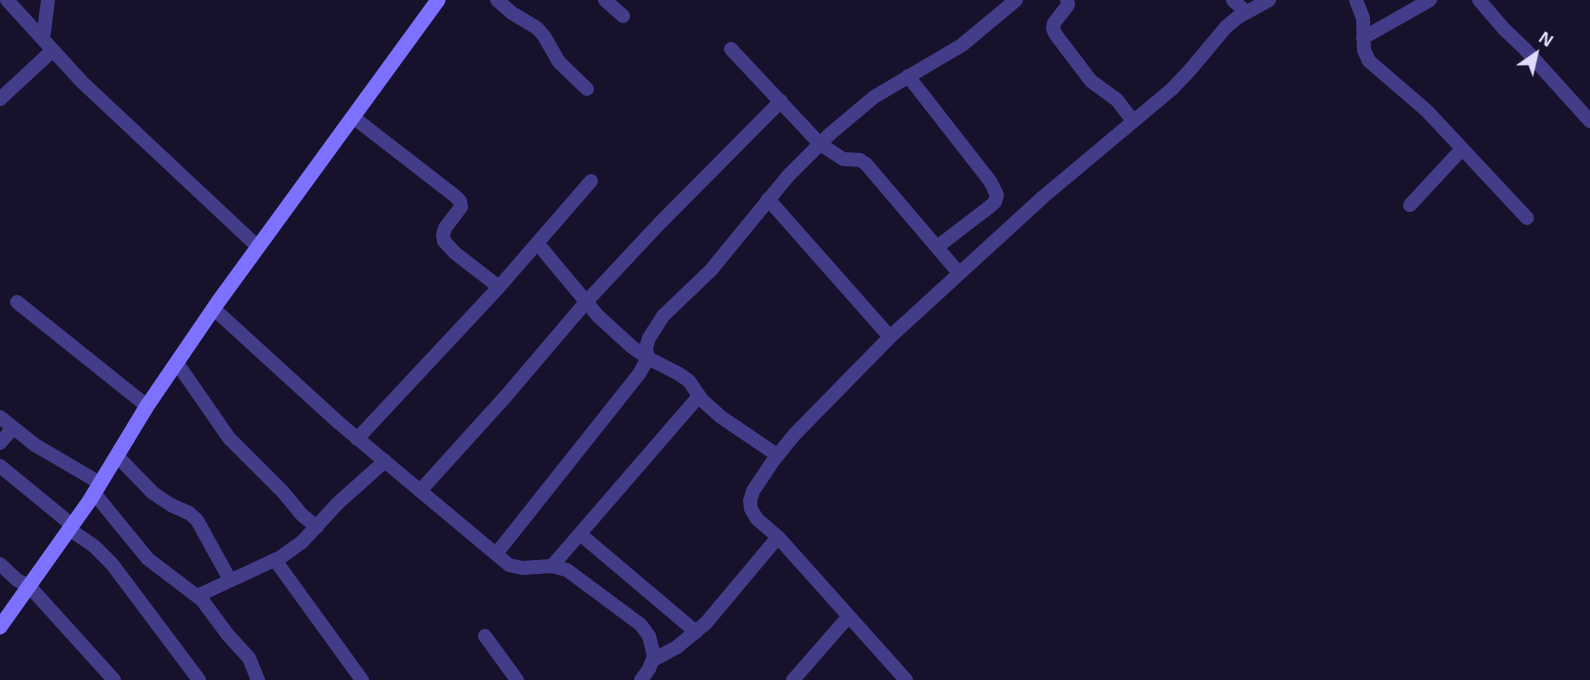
<!DOCTYPE html>
<html>
<head>
<meta charset="utf-8">
<style>
  body { margin:0 }
  #map { position:relative; width:1590px; height:680px; overflow:hidden; background:#17112b; font-family:"Open Sans",sans-serif }
  canvas { display:block }
  .north { position:absolute; left:1506px; top:24px; width:60px; height:60px; -webkit-text-stroke:4px #17112b; paint-order:stroke; rotate:34deg; font-size:16px; font-weight:700; line-height:24px; text-align:center; color:#e1dbff }
  .north::after { content:''; display:block; margin:auto; width:21px; height:27px; background:#e1dbff; clip-path:polygon(50% 0,100% 100%,50% 72%,0 100%) }
</style>
</head>
<body>
<div id="map">
<canvas width="1590" height="680"></canvas>
<div class="north">N</div>
</div>
<script>
const c = document.querySelector('canvas').getContext('2d');
c.lineJoin = 'round';
const toPath = rows => new Path2D(rows.map(r => 'M' + r).join(''));
function strokePath(path, color, width, dash) { c.strokeStyle = color; c.lineWidth = width; c.lineCap = dash ? 'butt' : 'round'; c.setLineDash(dash || []); c.stroke(path); }
strokePath(toPath([
  [7,0,82,82,258,247],
  [497,0,512,13,537,28,544,36,559,62,587,89],
  [605,0,623,16],
  [1067,0,1068,5,1054,23,1053,29,1056,35,1091,81,1117,100,1133,121],
  [1233,0,1246,12],
  [1356,0,1363,18,1364,50,1369,61,1427,111,1527,218],
  [1479,0,1504,29,1524,48,1590,121],
  [1363,38,1430,0],
  [43,39,48,0],
  [731,49,820,144,843,159,860,160,866,164,958,272],
  [908,76,990,181,997,195,995,202,988,208,937,247],
  [0,99,53,50],
  [353,117,455,196,460,201,461,207,445,228,443,235,444,241,455,253,499,287],
  [768,199,890,337],
  [1410,205,1462,149],
  [538,244,598,316,632,347,648,358,679,374,689,381,702,400,721,417,777,455],
  [17,302,147,406],
  [214,309,339,423,509,565,522,568,552,566,567,570,641,625,649,636,654,656,649,669,641,680],
  [177,363,229,438,283,492,302,515,317,527],
  [0,417,35,445,100,483],
  [357,439,499,287,591,181],
  [0,443,13,428],
  [117,456,153,493,171,505,189,513,197,520,230,580],
  [0,466,72,525],
  [420,491,506,396,586,302,658,225,781,101],
  [94,493,148,559,202,600,228,635,249,658,258,680],
  [69,529,94,546,112,564,199,680],
  [580,534,696,632],
  [496,554,639,374,648,358,646,348,649,338,663,316,711,270,788,176,830,134,874,97,962,45,1016,0],
  [275,560,362,680],
  [0,564,17,580,29,586,114,680],
  [552,566,699,396],
  [197,596,281,557,302,542,338,503,385,461],
  [485,636,517,680],
  [653,660,677,647,706,623,778,537],
  [793,680,849,616],
  [906,680,778,537,757,519,751,509,750,501,753,491,773,461,794,435,890,337,1043,197,1172,89,1190,70,1226,27,1238,17,1269,0]
]), '#433c89', 14);
strokePath(toPath([
  [0,627,90,500,147,406,218,302,438,0]
]), '#7c72ff', 15);
</script>
</body>
</html>
